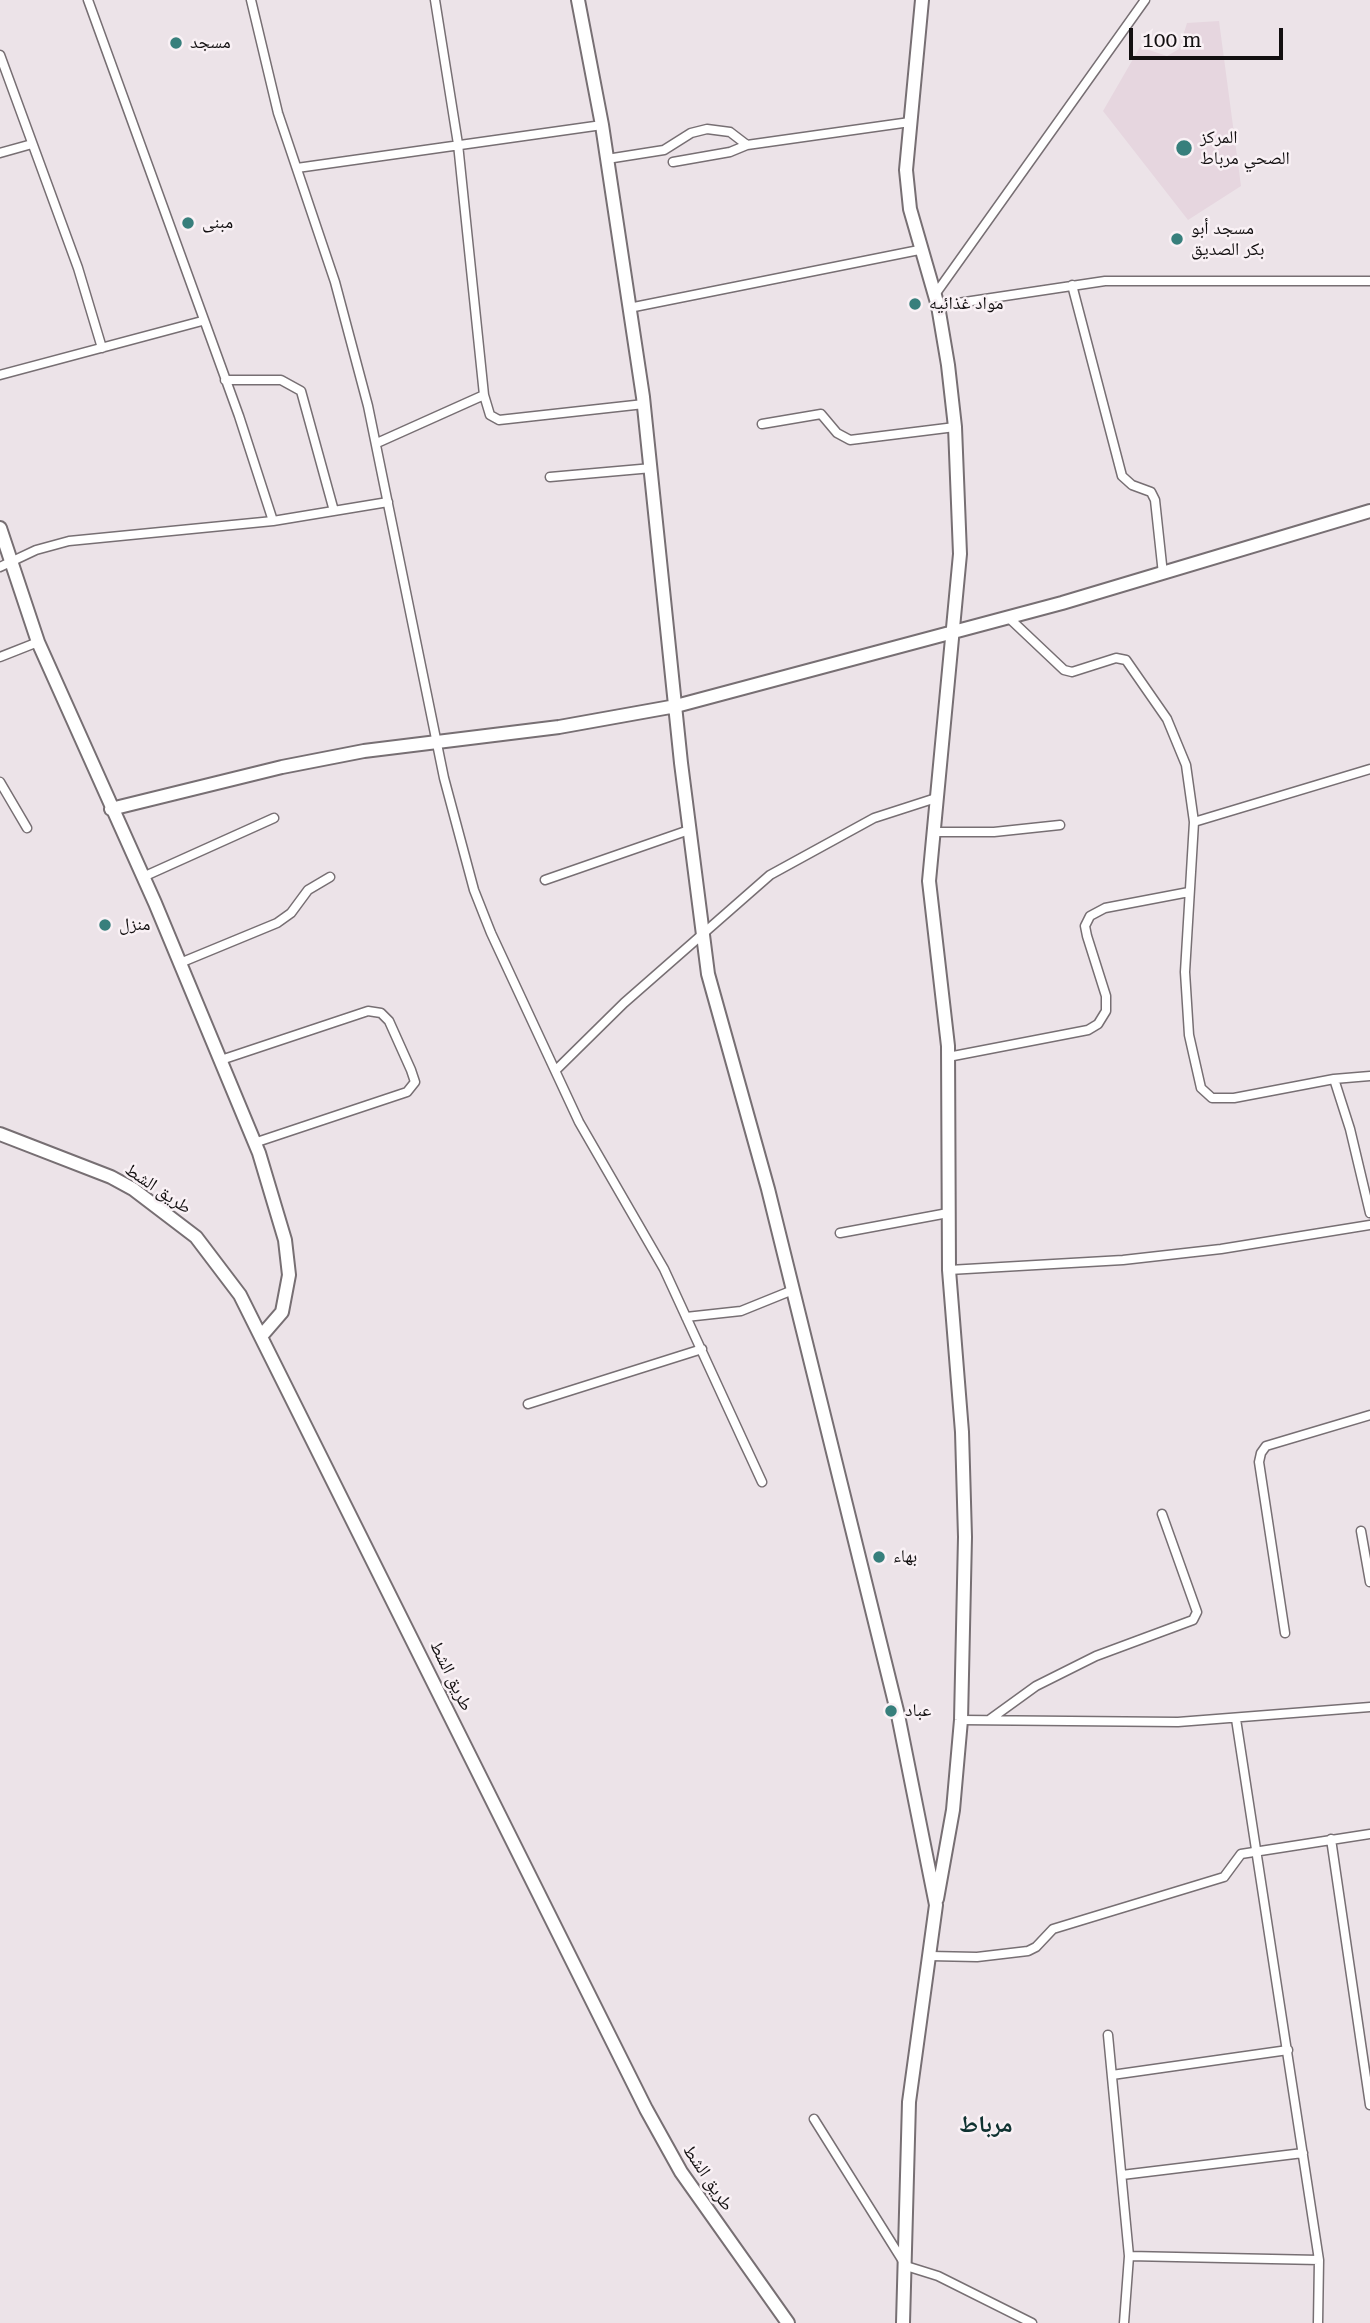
<!DOCTYPE html>
<html>
<head>
<meta charset="utf-8">
<style>
  body { margin:0 }
  #map { position:relative; width:1370px; height:2323px; overflow:hidden; background:#ece3e8; font-family:"Roboto Serif",serif }
  canvas { display:block }
  .scale { position:absolute; left:1129px; top:28px; width:154px; height:32px; box-sizing:border-box; border:4px solid #120f10; border-top:0; padding-left:9px; font-size:21px; line-height:24px; white-space:nowrap; color:#120f10; -webkit-text-stroke:5px #f9f1f5; paint-order:stroke }
</style>
</head>
<body>
<div id="map">
<canvas width="1370" height="2323"></canvas>
<div class="scale">100 m</div>
</div>
<script>
const c = document.querySelector('canvas').getContext('2d');
c.lineJoin = 'round';
function fill(path, color) { c.fillStyle = color; c.fill(path, 'evenodd'); }
const toPath = rows => new Path2D(rows.map(r => 'M' + r).join(''));
function strokePath(path, color, width, dash) { c.strokeStyle = color; c.lineWidth = width; c.lineCap = dash ? 'butt' : 'round'; c.setLineDash(dash || []); c.stroke(path); }
function drawText(font, color, halo, rows, align = 'center') {
  c.font = font + ' "Roboto Serif","Noto Naskh Arabic",serif'; c.lineWidth = 5; c.setLineDash([]); c.textBaseline = 'middle'; c.strokeStyle = halo; c.fillStyle = color; for (const [text, x, y, turn = 0] of rows) {
    c.save(); c.translate(x, y); c.rotate((+turn || 0) * Math.PI / 180); c.textAlign = isNaN(turn) ? turn : align; if (halo) c.strokeText(text, 0, 0); c.fillText(text, 0, 0); c.restore();
  }
}
fill(toPath([
  [1219,21,1241,186,1188,220,1103,111,1140,47,1167,56,1179,49,1187,23]
]), '#e6d6df');
const street = toPath([
  [88,0,239,416,273,521],
  [251,0,278,113,335,282,368,406,444,778,474,890,491,933,579,1122,664,1269,762,1482],
  [0,55,78,268,102,348],
  [0,153,32,144],
  [607,159,664,150,691,133,707,129,730,132,747,145,910,122],
  [673,162,730,152,747,145],
  [297,168,602,125],
  [1072,285,1122,476,1132,485,1151,492,1155,500,1163,574],
  [934,296,1145,0],
  [938,306,1105,281,1370,281],
  [629,308,919,250],
  [0,375,202,321],
  [225,380,281,380,301,391,334,511],
  [484,395,490,415,499,420,644,404],
  [762,424,821,414,837,433,850,440,955,427],
  [377,443,484,395,458,144,435,0],
  [550,477,652,468],
  [0,567,36,550,69,541,273,521,388,502],
  [1009,618,1064,670,1072,672,1116,658,1126,660,1167,719,1186,765,1194,822,1185,972,1189,1035,1201,1088,1212,1098,1234,1098,1334,1079,1350,1129,1370,1213],
  [0,657,38,642],
  [0,782,27,828],
  [1194,822,1370,769],
  [932,832,994,832,1060,825],
  [143,877,274,818],
  [545,880,689,830],
  [180,963,277,923,291,913,308,890,330,877],
  [948,1057,1088,1030,1098,1024,1106,1011,1106,996,1087,936,1085,926,1090,916,1105,908,1189,892],
  [221,1060,368,1011,381,1013,389,1021,411,1070,415,1082,407,1092,254,1143],
  [557,1069,624,1003,770,875,874,818,936,798],
  [1334,1079,1370,1076],
  [840,1233,948,1213],
  [949,1270,1123,1260,1221,1249,1370,1225],
  [686,1317,741,1311,793,1290],
  [528,1404,702,1349],
  [1361,1531,1370,1582],
  [1285,1633,1259,1462,1261,1453,1266,1446,1370,1415],
  [1236,1719,1319,2260,1318,2323],
  [961,1720,1178,1722,1370,1707],
  [989,1720,1036,1686,1096,1656,1193,1620,1197,1612,1162,1514],
  [1331,1839,1370,2105],
  [930,1956,977,1957,1028,1951,1036,1947,1053,1929,1224,1877,1241,1854,1370,1834],
  [1108,2035,1129,2256,1124,2323],
  [1112,2075,1288,2050],
  [814,2119,906,2266,938,2276,1032,2323],
  [1122,2175,1303,2153],
  [1129,2256,1319,2260]
]);
const secondary = toPath([
  [578,0,602,125,643,397,681,763,708,974,768,1189,898,1715,936,1905,909,2102,903,2323],
  [922,0,906,170,910,209,938,306,948,365,955,427,960,554,929,881,948,1046,949,1270,962,1432,965,1537,961,1720,953,1810,937,1899],
  [0,528,38,642,155,903,259,1153,285,1240,289,1275,282,1312,263,1334],
  [111,809,282,767,364,751,559,727,676,706,1062,603,1370,511],
  [0,1134,111,1177,133,1189,196,1237,240,1295,646,2109,681,2172,788,2323]
]);
strokePath(street, '#776f73', 11);
strokePath(secondary, '#776f73', 16);
strokePath(street, '#fff', 8);
strokePath(secondary, '#fff', 12);
for (const [x, y, r, color] of [
  [176,43,7,"#377f7c"],
  [1184,148,9,"#377f7c"],
  [188,223,7,"#377f7c"],
  [1177,239,7,"#377f7c"],
  [915,304,7,"#377f7c"],
  [105,925,7,"#377f7c"],
  [879,1557,7,"#377f7c"],
  [891,1711,7,"#377f7c"]
]) { const dot = new Path2D(); dot.arc(x, y, r, 0, 2 * Math.PI); c.fillStyle = color; c.fill(dot); strokePath(dot, '#f9f1f5', 2.5); }
drawText('18px', '#120f10', '#f9f1f5', [
  ["مسجد",190,43],
  ["المركز",1200,138],
  ["الصحي مرباط",1200,159],
  ["مبنى",202,223],
  ["مسجد أبو",1191,229],
  ["بكر الصديق",1191,250],
  ["مواد غذائيه",929,304],
  ["منزل",119,925],
  ["بهاء",893,1557],
  ["عباد",905,1711]
], 'left');
drawText('18px', '#120f10', '#f9f1f5', [
  ["طريق الشط",158,1189,34],
  ["طريق الشط",451,1676,64],
  ["طريق الشط",708,2178,56]
]);
drawText('bold 24px', '#0f3231', '#f9f1f5', [
  ["مرباط",986,2125]
]);
</script>
</body>
</html>
